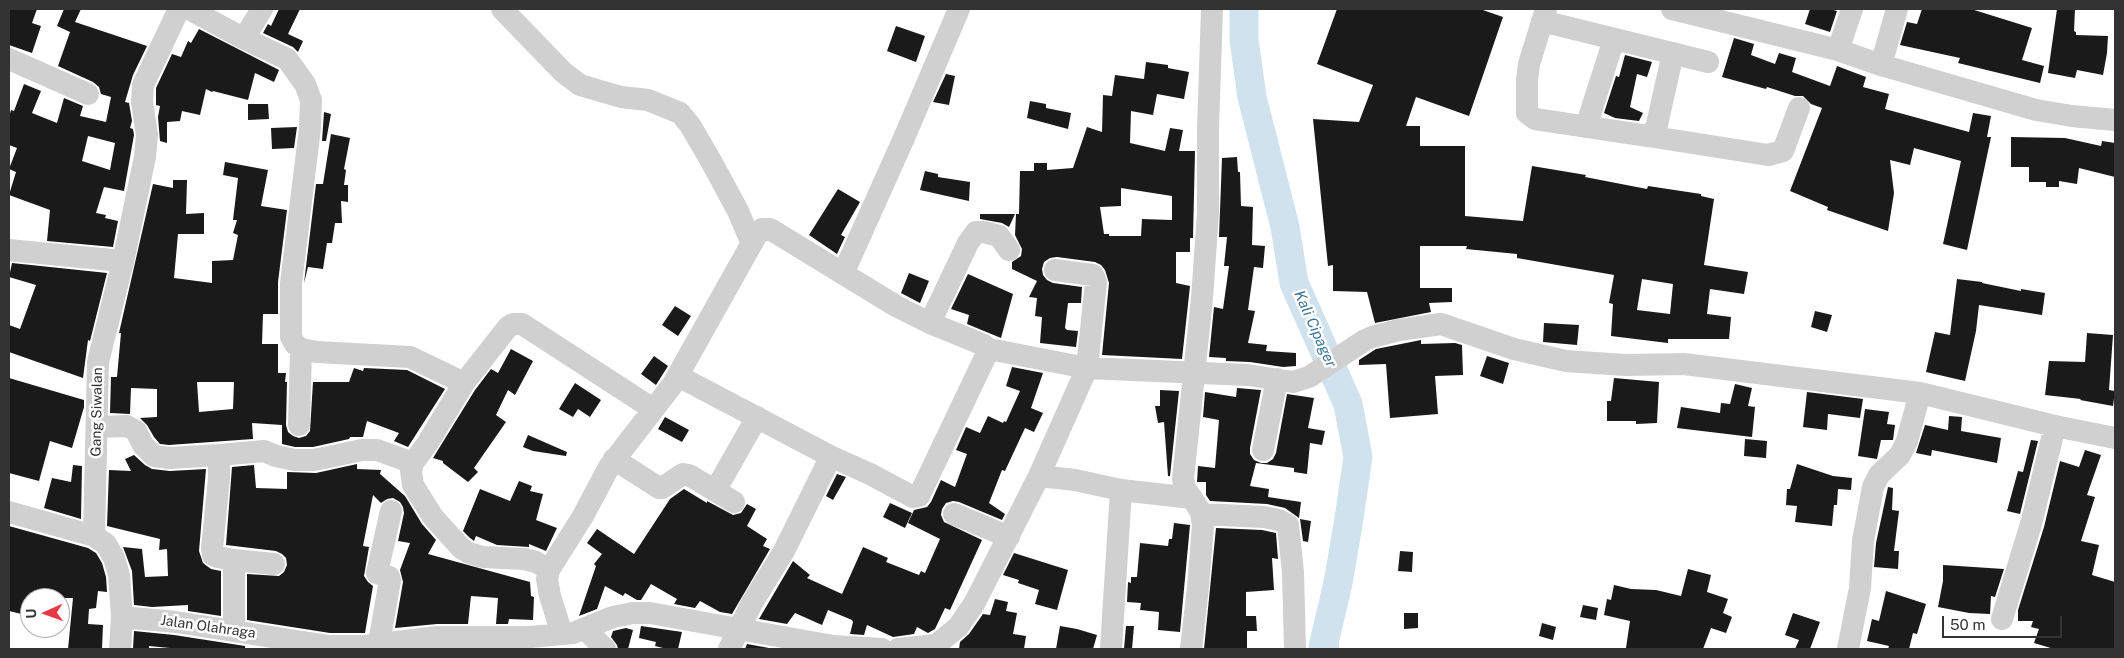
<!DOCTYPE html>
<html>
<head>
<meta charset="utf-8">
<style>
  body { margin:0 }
  #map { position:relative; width:2124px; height:658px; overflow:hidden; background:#fff; font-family:"Public Sans",sans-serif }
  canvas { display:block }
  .frame { position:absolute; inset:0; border:10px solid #333; pointer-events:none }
  .north { position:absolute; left:20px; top:588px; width:50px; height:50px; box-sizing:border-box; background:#fff; border:1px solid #adadad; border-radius:50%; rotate:268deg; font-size:14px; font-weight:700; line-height:20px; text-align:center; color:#333 }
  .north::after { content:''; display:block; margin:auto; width:18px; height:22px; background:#e63946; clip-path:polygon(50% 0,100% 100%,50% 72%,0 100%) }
  .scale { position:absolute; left:1942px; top:616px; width:120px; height:22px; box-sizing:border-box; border:2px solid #333; border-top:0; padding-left:6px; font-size:15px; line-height:18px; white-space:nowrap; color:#333; -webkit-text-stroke:4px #fff; paint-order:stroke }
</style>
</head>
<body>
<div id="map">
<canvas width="2124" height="658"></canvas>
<div class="frame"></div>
<div class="north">U</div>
<div class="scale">50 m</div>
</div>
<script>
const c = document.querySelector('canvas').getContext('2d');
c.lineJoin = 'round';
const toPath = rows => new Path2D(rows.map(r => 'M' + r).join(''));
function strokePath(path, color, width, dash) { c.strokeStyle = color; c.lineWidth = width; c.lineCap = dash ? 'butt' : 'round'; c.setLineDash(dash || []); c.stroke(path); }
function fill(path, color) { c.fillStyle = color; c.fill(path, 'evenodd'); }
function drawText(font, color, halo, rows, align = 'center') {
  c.font = font + ' "Public Sans",sans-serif'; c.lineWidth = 5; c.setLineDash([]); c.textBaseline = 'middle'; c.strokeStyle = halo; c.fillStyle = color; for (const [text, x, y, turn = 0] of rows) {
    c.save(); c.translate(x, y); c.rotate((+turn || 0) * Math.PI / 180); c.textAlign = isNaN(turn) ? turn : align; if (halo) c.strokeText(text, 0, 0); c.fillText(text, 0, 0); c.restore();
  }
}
strokePath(toPath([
  [1244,9,1244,40,1252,97,1285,227,1294,283,1348,404,1358,457,1348,525,1338,583,1323,647,1325,649]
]), '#cfe2ee', 29);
fill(toPath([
  [9,9,37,9,32,23,41,26,32,53,9,45],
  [64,9,81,9,75,22,147,46,133,75,125,102,129,103,132,121,130,128,133,129,134,135,124,191,104,187,96,213,106,215,105,218,118,221,113,247,47,241,50,210,9,195,16,172,9,169,17,148,9,145,9,117,11,110,14,111,24,84,41,91,32,113,57,123,64,98,83,106,80,116,106,122,111,97,101,94,99,87,93,82,58,66,70,32,57,26],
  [88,136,115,143,110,170,82,161],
  [279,9,300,9,288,34,303,41,298,52,293,47,263,33,268,24,271,26],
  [1337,9,1480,9,1503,17,1469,116,1416,97,1406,126,1420,126,1420,146,1465,146,1465,216,1523,221,1532,166,1586,175,1585,177,1647,189,1648,186,1701,194,1701,196,1714,199,1704,265,1748,272,1744,294,1710,289,1707,314,1731,317,1729,339,1668,339,1668,343,1611,336,1613,304,1609,303,1614,275,1517,258,1517,254,1466,249,1467,246,1420,246,1420,288,1452,288,1452,302,1429,303,1431,312,1375,323,1367,292,1333,291,1333,265,1328,266,1313,119,1359,122,1373,85,1317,64],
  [1642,279,1673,284,1670,314,1637,310],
  [1810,9,1830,9,1837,11,1830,32,1805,24],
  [1922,9,1971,9,2032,28,2022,60,2044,66,2040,83,1958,63,1960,58,1900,45,1907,22,1917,24],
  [2057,9,2075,9,2074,31,2076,32,2076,35,2108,36,2107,53,2103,75,2077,70,2075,78,2048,73],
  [896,26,925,36,916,62,887,51],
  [199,29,279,70,274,82,255,73,248,100,213,91,212,92,206,89,200,115,182,111,180,121,167,122,167,143,160,141,158,117,160,106,156,105,156,88,172,54,181,57,188,41,191,43],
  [1734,38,1754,44,1751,55,1775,64,1779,53,1796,58,1792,72,1830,86,1837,66,1866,77,1863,87,1889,94,1885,109,1969,132,1973,113,1991,116,1987,137,1991,137,1967,250,1943,244,1961,161,1914,148,1910,165,1890,160,1894,193,1888,231,1827,210,1828,207,1790,191,1822,108,1811,104,1803,96,1795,96,1767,87,1766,89,1722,77],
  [1625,55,1652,62,1647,77,1637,74,1630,107,1643,113,1639,121,1615,118,1604,113,1616,76,1619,77],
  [1146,62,1168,65,1168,68,1189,72,1184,99,1157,94,1153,115,1131,111,1130,143,1165,151,1170,128,1183,130,1179,151,1195,151,1193,238,1190,238,1190,252,1176,252,1176,283,1190,286,1182,359,1102,355,1109,283,1105,270,1101,265,1095,262,1057,257,1050,258,1044,262,1042,269,1043,275,1047,280,1053,283,1082,287,1081,303,1068,303,1065,328,1067,330,1078,331,1076,347,1040,343,1042,317,1035,316,1037,298,1029,297,1037,281,1012,269,1012,262,1021,256,1022,249,1015,235,1016,214,1019,214,1020,171,1034,171,1034,163,1047,163,1047,170,1073,168,1087,127,1102,132,1103,95,1112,96,1115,75,1144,79],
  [1121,188,1172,196,1172,220,1142,219,1141,236,1109,236,1109,234,1104,234,1100,207,1121,206],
  [946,74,955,76,949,105,933,102],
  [1030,101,1046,104,1046,108,1071,113,1068,129,1027,118],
  [248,104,268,104,269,119,248,120],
  [324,112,331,114,326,141,322,141],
  [297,127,294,148,272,149,271,128],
  [331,134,350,138,344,169,346,170,344,185,348,185,348,202,341,201,342,223,335,223,332,243,327,243,323,269,308,267,304,283,316,184,323,184],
  [2011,137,2065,138,2101,146,2102,141,2115,143,2115,177,2079,168,2077,184,2059,181,2059,187,2046,187,2046,182,2029,182,2029,167,2011,167],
  [1237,157,1238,172,1240,172,1241,206,1253,207,1252,245,1265,246,1263,268,1254,267,1248,310,1255,311,1248,343,1267,345,1266,351,1296,353,1296,366,1283,367,1250,362,1226,361,1226,358,1209,357,1214,307,1223,309,1229,266,1224,266,1227,237,1219,237,1222,158],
  [225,162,268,170,261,206,287,210,278,282,278,314,263,314,262,344,278,344,278,373,286,373,285,382,287,382,286,425,288,432,293,436,299,438,306,436,310,431,313,382,349,382,354,368,363,371,364,368,407,370,445,389,408,447,394,441,399,433,367,421,363,437,350,437,349,439,313,447,295,447,282,444,282,425,252,423,253,439,169,445,160,444,154,437,147,425,140,418,157,417,157,389,131,388,130,414,110,413,111,377,117,377,121,333,119,333,153,184,173,188,173,180,187,180,186,214,204,213,204,234,178,234,174,278,212,283,212,261,233,260,238,235,233,233,237,220,233,220,238,178,223,175],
  [197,382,234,382,233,409,199,412],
  [925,171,938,174,938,177,970,182,969,201,920,190],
  [838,189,860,202,841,235,845,237,837,254,809,235],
  [980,214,1015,214,1009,227,1002,223,980,219],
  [12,263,107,273,90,341,88,340,83,378,9,352,9,325,20,329,36,285,9,277],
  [909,273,929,281,920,303,901,293],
  [968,274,1013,294,1001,338,967,324,969,315,951,309],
  [1957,279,1982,282,1982,283,2021,291,2021,289,2045,293,2042,315,1979,305,1976,331,1965,381,1926,372,1935,332,1950,335],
  [675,306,691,316,678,336,662,325],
  [1815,311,1832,315,1827,332,1811,327],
  [1544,323,1579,325,1577,345,1543,342],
  [2087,333,2113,335,2109,390,2115,391,2113,406,2080,400,2081,399,2045,395,2049,361,2085,362],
  [1421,340,1421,344,1455,343,1462,345,1463,375,1435,376,1438,414,1390,418,1386,364,1359,365,1359,360,1376,349],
  [511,349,533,361,515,395,508,390,496,415,506,422,474,468,478,472,468,482,443,463,443,461,433,458,475,390,491,369,498,373],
  [654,356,668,366,656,385,641,374],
  [1487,356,1509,363,1503,384,1480,376],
  [1012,367,1043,373,1031,408,1043,413,1034,432,1025,428,1005,471,1002,470,989,503,1005,514,1002,520,959,502,953,501,946,503,942,509,941,515,944,522,982,540,950,610,945,608,935,629,928,633,917,627,914,634,893,637,867,625,864,635,850,634,853,622,852,620,828,610,822,625,795,613,787,624,759,619,793,561,810,575,807,578,842,594,863,547,888,558,886,562,919,575,921,571,925,573,940,539,908,523,914,510,927,507,931,502,941,480,955,487,967,454,956,450,966,427,980,433,988,416,1003,423,1004,421,1006,422,1020,391,1006,386],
  [9,378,84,400,84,407,72,448,50,441,39,481,9,473],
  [1614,378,1659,382,1657,423,1636,424,1636,421,1607,421,1607,401,1611,401],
  [575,383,601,400,590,417,578,409,573,417,559,409],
  [1735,384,1752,388,1748,406,1755,407,1752,437,1677,428,1681,407,1720,413,1721,403,1730,404],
  [1237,388,1261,390,1250,448,1250,454,1254,460,1261,463,1267,463,1273,459,1276,453,1287,394,1314,398,1308,428,1325,431,1322,445,1310,443,1307,474,1294,472,1294,468,1256,463,1250,486,1269,489,1268,497,1301,502,1299,518,1285,508,1267,504,1210,501,1206,495,1206,482,1197,482,1198,466,1215,468,1219,420,1203,417,1205,392,1236,397],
  [1160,390,1179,391,1170,476,1168,476,1164,422,1158,423,1155,406,1160,406],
  [1807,392,1863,399,1860,418,1828,414,1827,430,1803,427],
  [1865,409,1889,412,1887,424,1895,425,1893,440,1881,440,1877,459,1858,456],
  [1949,416,1962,417,1961,431,2001,438,1997,463,1932,450,1931,456,1916,453,1925,425,1948,430],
  [665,417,689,430,682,442,658,429],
  [528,435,567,452,566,456,533,451,523,447],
  [1745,439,1767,441,1766,458,1744,456],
  [2031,440,2038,441,2020,514,2007,511,2018,471,2023,472],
  [2085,450,2101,455,2087,495,2095,497,2081,541,2099,545,2092,575,2115,582,2115,649,2054,649,2034,643,2039,629,2031,627,2033,621,2018,621,2018,610,2044,527,2060,461,2079,467],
  [134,455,145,465,152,469,170,471,206,469,199,551,203,563,211,569,221,571,221,616,188,611,188,605,152,607,134,605,132,571,123,547,142,549,145,577,168,576,167,549,159,550,160,539,107,526,109,470,131,471,125,459],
  [357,464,357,469,381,470,380,474,405,496,422,524,436,540,428,554,530,582,531,596,534,597,533,620,509,619,508,624,496,624,498,598,471,596,468,624,437,624,395,628,403,582,400,570,410,543,398,541,404,513,403,507,400,502,393,498,387,499,381,503,373,495,363,546,369,547,364,576,368,582,373,586,365,633,330,633,247,620,247,574,279,576,284,572,287,565,286,558,282,554,276,551,226,545,232,467,254,465,256,488,287,489,287,472,316,473],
  [1797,464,1833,476,1852,478,1851,490,1838,489,1837,505,1834,505,1832,526,1795,522,1797,506,1786,505,1787,489,1790,489],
  [73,465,82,466,81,519,44,508,52,478,71,482],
  [837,474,846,477,833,500,826,496],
  [519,481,532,486,530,491,543,494,536,520,557,528,546,551,529,544,529,547,497,545,476,536,474,541,470,538,463,531,480,489,510,501],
  [1888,487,1893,488,1892,510,1899,511,1894,551,1899,551,1898,569,1874,567,1876,543],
  [684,489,707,503,707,501,733,515,741,513,747,504,756,509,747,526,767,539,763,546,770,549,732,614,720,612,700,601,695,608,674,604,677,599,651,584,641,600,637,600,625,593,623,596,605,586,597,609,579,616,596,566,594,564,602,554,587,543,597,529,634,554,670,499],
  [890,503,912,513,905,528,883,517],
  [1300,519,1311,521,1308,542,1303,541],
  [1174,523,1190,525,1180,632,1158,630,1159,612,1140,610,1141,603,1127,602,1128,582,1131,583,1131,577,1137,577,1140,543,1168,546,1169,539,1172,539],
  [9,526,88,548,96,553,102,563,106,577,107,592,98,591,96,608,89,609,88,624,103,625,102,649,68,649,73,598,30,598,30,616,9,611],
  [1216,528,1262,530,1276,533,1278,559,1272,558,1274,590,1246,592,1246,616,1256,616,1257,631,1247,631,1247,649,1204,649],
  [1400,551,1413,552,1412,572,1398,571],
  [1014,553,1068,570,1057,610,1035,604,1039,590,1018,583,1019,580,1003,575],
  [1943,565,2004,569,1995,597,1991,596,1990,614,1969,613,1938,607,1943,581],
  [1688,569,1711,575,1707,592,1728,599,1723,613,1732,617,1726,633,1711,628,1703,649,1626,648,1630,621,1604,615,1607,599,1611,600,1614,585,1631,589,1656,590,1681,596],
  [1886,591,1926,604,1917,634,1913,633,1909,649,1888,649,1889,646,1867,641,1872,619,1879,621],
  [995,599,1008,602,1006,611,1017,613,1013,634,1026,636,1024,649,959,649,960,642,969,634,983,614,990,615],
  [1583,605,1598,608,1596,620,1580,617],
  [1404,613,1418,613,1418,628,1404,629],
  [1793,613,1820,622,1810,649,1795,649,1799,640,1785,635],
  [1542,623,1556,627,1553,640,1539,636],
  [641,626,682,632,678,649,667,649,655,646,656,642,639,638],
  [1060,626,1077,629,1097,635,1093,649,1056,649],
  [1126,626,1134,626,1132,649,1124,649],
  [626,628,633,630,628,649,618,649,617,645,611,637,613,631],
  [134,631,174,635,245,646,245,649,180,649,149,646,149,649,133,649],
  [747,644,769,648,745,649]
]), '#1a1a1a');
strokePath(toPath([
  [189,9,241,37,246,35,262,9],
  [502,9,563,72,580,85,621,97,648,100,680,113,690,125,711,161,738,211,752,244],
  [1546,9,1529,64,1527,80,1527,113,1535,119,1648,136,1656,129,1673,53],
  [1672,9,1838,50,1881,65,2036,110,2072,116,2115,120],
  [1542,21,1708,62],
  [241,37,287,59,305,84,311,100,310,128,291,283,291,337,295,344,301,349,317,352,410,357,464,383,427,444,413,463,411,471,413,485,433,517,461,548,469,553,483,557,524,559,536,562,549,570],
  [1838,50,1852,9],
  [9,59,88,94],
  [1881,65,1897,9],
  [1586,127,1614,39],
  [1648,136,1768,155,1783,151,1799,108],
  [9,250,122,261],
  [843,274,904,138,959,9],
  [930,323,968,243,976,232,984,232,999,236,1009,250],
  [678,376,830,456,829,460,784,551,752,603,729,649],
  [464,383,508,327,513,324,522,324,653,409],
  [299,425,301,349],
  [97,427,127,426,136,431,143,445,154,456,169,458,219,455,219,478,212,549,213,555,217,557,234,560,234,630],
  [1263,450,1277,379],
  [219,455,264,451,276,456,294,460,314,460,362,450,377,450,413,463],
  [830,456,870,474,913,497,919,496,989,349],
  [614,459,659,488,662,488,683,474,689,475,734,502],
  [1039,476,1075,480,1121,490,1192,498],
  [715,491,757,417],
  [9,512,94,536,106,544,114,558,119,575,122,617,120,649],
  [954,514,1009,537],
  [1202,514,1264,517,1279,520,1288,525,1293,572,1295,649],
  [94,536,98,362,124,257,145,157,147,135,142,102,143,85,179,9],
  [234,560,274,564],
  [122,617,176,622,329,646,365,646,437,637,530,637,562,634,573,633,613,617,633,613,650,613,833,646,882,649],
  [2002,619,2031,524,2055,426],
  [585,629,605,649],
  [562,634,550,596,547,579,549,570,583,516,609,467,673,384,756,236,762,229,770,229,896,306,930,323,984,345,989,349,1087,368,1248,375,1293,382,1309,377,1365,340,1372,337,1399,330,1441,324,1514,349,1566,361,1625,365,1684,364,1920,393,2055,426,2115,438],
  [379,643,390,580,389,577,377,573,391,511],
  [898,649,936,645,958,627,974,604,1039,476,1087,368,1096,282,1093,275,1055,270],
  [1111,649,1121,490],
  [1191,649,1198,587,1203,525,1201,512,1185,488,1183,479,1202,298,1208,213,1208,129,1212,9],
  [1848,649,1860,588,1863,541,1873,487,1879,475,1900,455,1907,441,1920,393]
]), '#d0d0d0', 22);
drawText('14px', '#333', '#fff', [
  ["Gang Siwalan",97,412,-89],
  ["Jalan Olahraga",208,627,8]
]);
drawText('italic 15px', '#3f7597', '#fff', [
  ["Kali Cipager",1315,329,66]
]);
</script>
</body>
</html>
